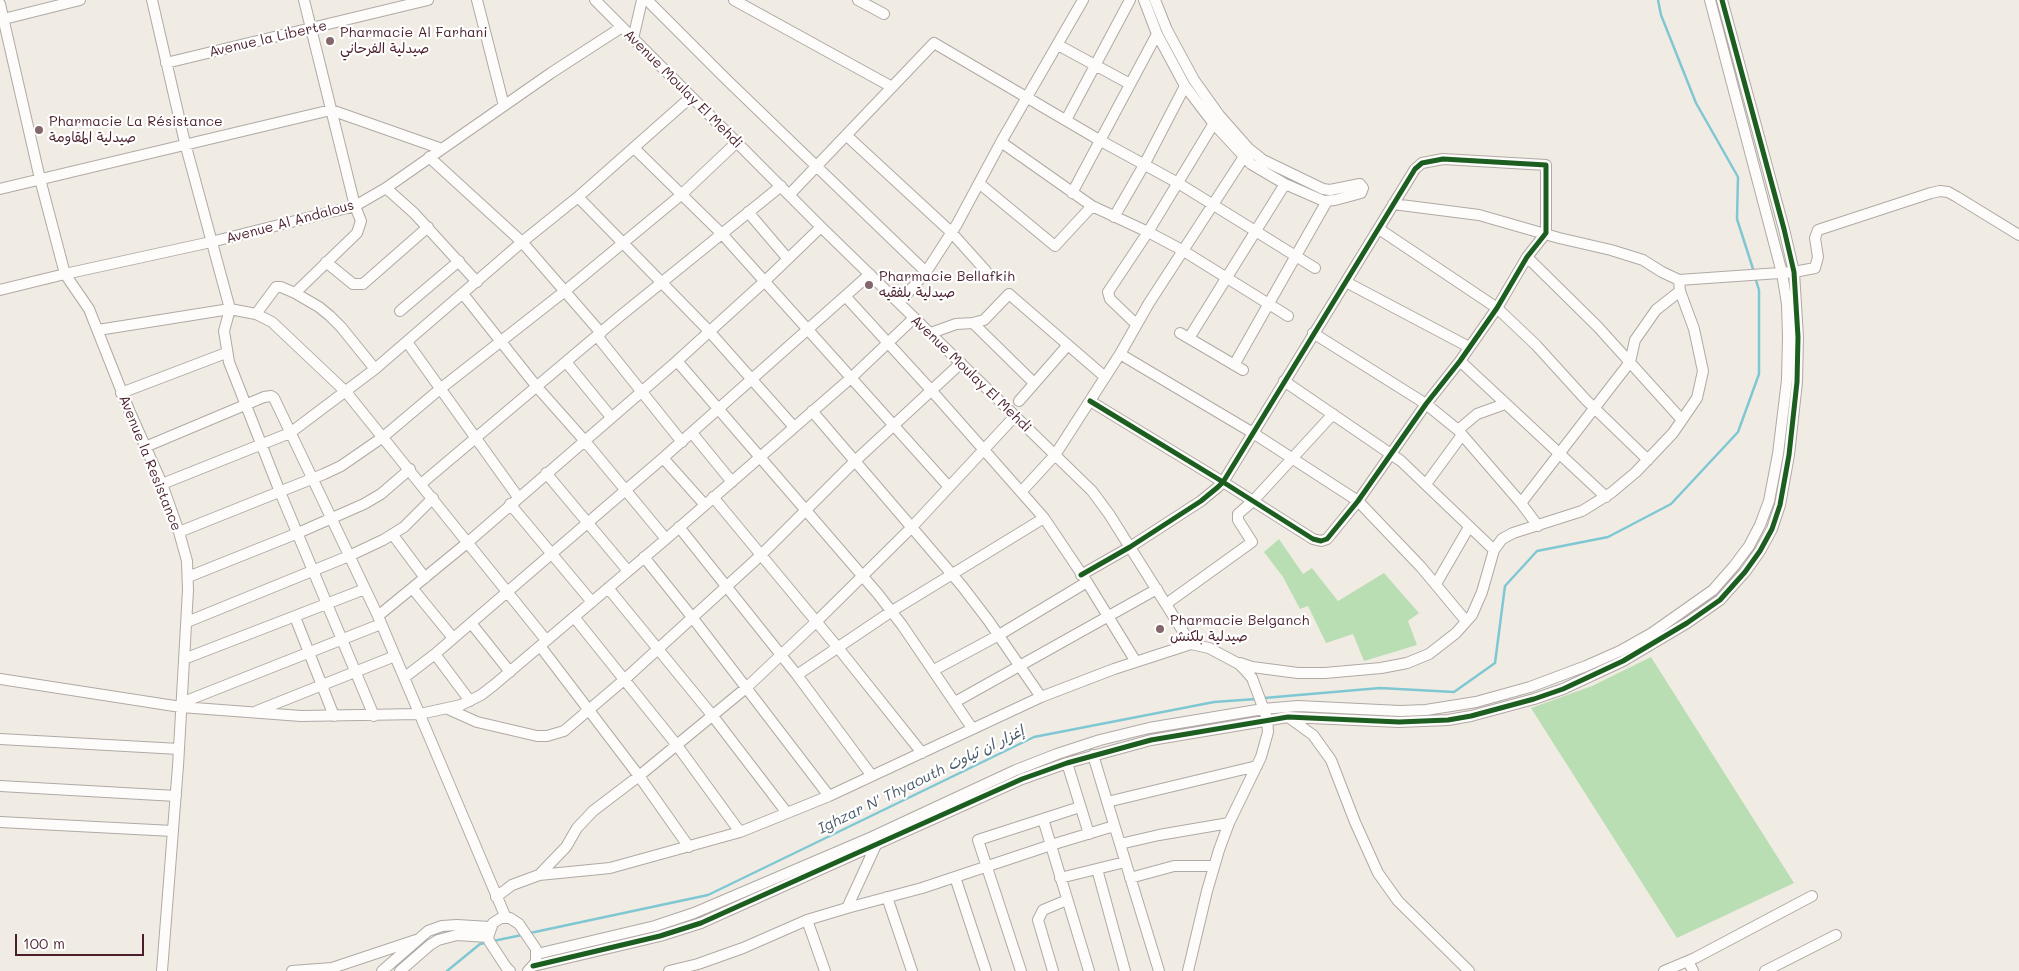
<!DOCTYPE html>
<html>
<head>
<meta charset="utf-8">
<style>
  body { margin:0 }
  #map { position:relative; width:2019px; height:971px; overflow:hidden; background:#f0ece3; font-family:Mali,sans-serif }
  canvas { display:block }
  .scale { position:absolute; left:15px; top:934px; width:129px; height:22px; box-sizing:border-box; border:2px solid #4a1f2b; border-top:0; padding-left:6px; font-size:15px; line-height:18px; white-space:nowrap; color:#4a1f2b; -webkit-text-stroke:4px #fff; paint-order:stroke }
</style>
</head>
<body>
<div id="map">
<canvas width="2019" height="971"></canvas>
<div class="scale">100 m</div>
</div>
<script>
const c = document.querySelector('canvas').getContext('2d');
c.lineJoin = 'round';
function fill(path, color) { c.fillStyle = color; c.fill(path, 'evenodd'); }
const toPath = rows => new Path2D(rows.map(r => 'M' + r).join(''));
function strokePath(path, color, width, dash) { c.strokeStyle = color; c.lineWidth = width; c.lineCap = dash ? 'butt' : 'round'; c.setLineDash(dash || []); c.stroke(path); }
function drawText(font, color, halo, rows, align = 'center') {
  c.font = font + ' Mali,"Playpen Sans Arabic",sans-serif'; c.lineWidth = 4.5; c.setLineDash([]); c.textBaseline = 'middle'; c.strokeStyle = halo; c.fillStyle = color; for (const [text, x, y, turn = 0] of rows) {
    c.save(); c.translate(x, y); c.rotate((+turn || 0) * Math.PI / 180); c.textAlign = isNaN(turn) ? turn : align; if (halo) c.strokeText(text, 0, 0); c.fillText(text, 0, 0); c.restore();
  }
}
fill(toPath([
  [1279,539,1303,574,1312,568,1338,601,1384,573,1419,613,1408,621,1417,645,1364,661,1353,634,1326,643,1308,606,1300,609,1283,577,1264,552],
  [1651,657,1794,883,1677,938,1531,708,1592,686]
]), '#badeb3');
strokePath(toPath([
  [1658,0,1661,15,1696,103,1738,177,1737,219,1754,272],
  [1264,698,1380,688,1454,692,1495,663,1505,586,1537,551,1608,537,1671,504,1738,432,1759,374,1759,290,1755,277],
  [530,933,708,895,1034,737,1214,702,1256,699],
  [493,941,522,935],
  [447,971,480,944,485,943]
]), '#80c7d4', 2.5);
const minor = toPath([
  [152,0,185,143,230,309,224,331,229,362,280,492,374,716],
  [304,0,355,206,361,221,357,233,295,293,319,307,330,316,341,327,375,369],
  [477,0,504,106],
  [595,0,821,227,1092,491,1109,514,1191,644],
  [647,0,727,80,926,272],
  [734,0,892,87],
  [858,0,884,14],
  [1144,0,1157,34,1185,86,1214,124,1251,164,1285,184,1324,201,1335,200,1361,193,1363,188,1360,184,1330,190,1323,189,1263,160,1249,149,1219,115,1194,80,1167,30,1155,0],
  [0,4,40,179,65,274,89,309,129,410,162,484,179,532,187,561,188,590,178,766,162,971],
  [0,20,80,0],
  [633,39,642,0],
  [1058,45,1130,84],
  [166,63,428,0],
  [1066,120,1130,0],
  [846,135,951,232,986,271],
  [1001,142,1092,206,1148,232,1182,250,1288,316],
  [634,148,723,235,949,487],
  [429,157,522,242,601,333],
  [980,184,1055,246,1092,206],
  [386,188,414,213,477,282],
  [0,189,331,110,442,149],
  [1072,193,1157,34],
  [789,195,934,43,1101,141,1178,183,1315,268],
  [578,197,709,331,794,427],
  [748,212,788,259],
  [1114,217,1144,165,1185,86],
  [1379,229,1497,308,1536,345,1586,400,1648,460],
  [1527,257,1598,327,1682,420],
  [326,262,353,284,363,284,428,227],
  [1679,280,1794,272,1815,268,1818,257,1815,238,1818,230,1931,193,1940,191,1948,192,1957,197,2019,235],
  [1346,282,1469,347],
  [0,290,65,274,211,242,355,206,386,188,551,73,622,27],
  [463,294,537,387,584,440,666,539],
  [846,297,931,390,1044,518,1087,582,1136,662],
  [899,303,926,272,957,224,1001,142,1083,0],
  [400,311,459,261],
  [256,314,276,287,281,287,295,293],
  [973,323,1034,383],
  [1136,324,1110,299,1108,292,1148,232,1217,118],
  [98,330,230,309,256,314,272,322,346,392,546,640],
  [931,333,956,324,973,323,984,320,1009,294,1105,377],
  [1180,333,1243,370],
  [1313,333,1426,404,1458,430,1521,503,1538,526],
  [597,336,682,442],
  [1189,338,1285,184],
  [407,342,518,497],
  [1120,354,1253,433,1358,501,1421,567,1466,621],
  [677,361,878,594,902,625,972,728],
  [1460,361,1606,497],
  [566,362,611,417],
  [1234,365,1327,201],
  [1284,381,1401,461,1494,550],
  [121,393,226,353],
  [1019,401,1067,346],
  [812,411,962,586,988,620,1041,697],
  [1458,430,1477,414,1505,404],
  [692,433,732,482],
  [145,447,264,397,271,396,274,398,378,616,506,918],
  [663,458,705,505],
  [546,473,628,571],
  [162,484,290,433,375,369,522,242,578,197,691,97],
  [421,484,619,317,781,186],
  [1426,484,1462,435],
  [1021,492,1055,455,1120,354,1149,303,1247,152],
  [713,497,839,649,922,753],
  [1521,503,1630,362,1635,340,1656,310,1680,291],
  [510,504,592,602],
  [679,527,797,675,872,776],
  [179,532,324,474,341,466,383,437,440,389,565,291,681,195,737,142],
  [393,535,425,578],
  [644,557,692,617,829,796],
  [1081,575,1130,547,1201,501,1218,487,1223,482,1228,474,1415,169,1422,163,1443,159,1546,165,1546,233,1527,257,1497,308,1460,361,1426,404,1358,501,1327,539,1321,541,1313,539,1223,482,1090,401],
  [188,577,298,533,364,504,381,494,410,469],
  [1436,584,1469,527],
  [608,588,712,715,787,813],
  [413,589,453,638],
  [1166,604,1252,542,1238,520,1238,514,1253,501,1333,414],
  [378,616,467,543,677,361,765,281,821,227],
  [295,617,334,716],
  [574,617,676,744,740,832],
  [187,622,349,556,383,540,404,527,433,498],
  [471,623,510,672],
  [540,646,639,776,689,847],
  [435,654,470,701],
  [184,659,365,589],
  [1240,663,1252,667,1298,673,1325,673,1381,668,1407,663,1429,654,1456,633,1472,615,1482,592,1494,550,1502,539,1513,533,1582,511,1611,493,1636,472,1673,433,1697,398,1703,371,1694,329,1680,291,1679,280,1662,272,1643,260,1611,250,1559,238,1479,215,1393,204],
  [934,670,999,635,1087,582],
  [797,675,892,611,1044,518],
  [405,677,435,654,663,458,870,274],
  [0,679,181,707,301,716,420,714,461,705,481,695,494,685,666,539,852,377,914,318],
  [955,702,1157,589],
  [181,703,381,624],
  [448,709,477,722,537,736,547,736,564,731,625,679,761,555,855,461,961,363],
  [257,711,395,656],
  [1288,717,1313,735,1331,760,1355,822,1378,873,1398,901,1469,971],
  [0,739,179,749],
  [1093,755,1120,844,1159,835,1229,823],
  [1067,763,1089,834],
  [0,786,176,796],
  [1107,802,1257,766],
  [1043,819,1089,971],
  [0,822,173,831],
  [1120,844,1159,971],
  [1097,869,1125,971],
  [539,875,566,847,577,828,593,811,639,776,746,688,816,622,911,528,1015,416],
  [955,877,986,971],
  [1060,878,1125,862],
  [1130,878,1174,866,1214,866],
  [496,897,512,885,539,875,610,868,740,832,829,796,1041,697,1114,669,1191,644,1209,648,1239,664,1245,670,1252,678,1261,702,1267,719,1268,732,1261,757,1229,823,1219,850,1207,891,1188,971],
  [887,897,912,971],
  [847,908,922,888,1051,845,1114,826],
  [807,920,825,971],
  [537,954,655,926,694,913,872,837,1016,770,1057,754,1100,740,1149,728,1263,709,1298,706,1400,711,1426,710,1476,702,1530,687,1586,666,1620,651,1652,633,1713,590,1734,566,1749,546,1760,525,1769,501,1778,454,1787,380,1788,337,1787,304,1782,273,1710,0],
  [1688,961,1693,971],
  [533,966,660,936,701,923,1022,779,1067,763,1151,740,1288,717,1399,722,1448,720,1471,716,1534,699,1563,689,1623,661,1687,623,1720,600,1745,572,1760,551,1772,529,1780,505,1789,455,1797,382,1798,337,1794,272,1784,229,1722,0],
  [292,971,332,968,416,940],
  [382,971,428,931,442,926,457,925,490,927],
  [400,971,430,945,438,940,457,935,488,937],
  [510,971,506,967,489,941,488,937,493,923,501,918,510,918,519,924,536,949,536,962,528,971],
  [669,971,698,964,743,948,807,920,847,908,876,845],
  [1021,971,978,840,1080,807],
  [1053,971,1038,920,1043,910,1067,900],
  [1664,971,1695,958,1812,896],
  [1765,971,1836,935]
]);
strokePath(minor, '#b0a9a5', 12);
strokePath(minor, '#fdfcfb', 10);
strokePath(toPath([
  [1081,575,1130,547,1201,501,1218,487,1223,482,1228,474,1415,169,1422,163,1443,159,1546,165,1546,233,1527,257,1497,308,1460,361,1426,404,1358,501,1327,539,1321,541,1313,539,1223,482,1090,401],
  [533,966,660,936,701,923,1022,779,1067,763,1151,740,1288,717,1399,722,1448,720,1471,716,1534,699,1563,689,1623,661,1687,623,1720,600,1745,572,1760,551,1772,529,1780,505,1789,455,1797,382,1798,337,1794,272,1784,229,1722,0]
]), '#1b5e20', 5);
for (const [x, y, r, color] of [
  [330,41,5,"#84676b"],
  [39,130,5,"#84676b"],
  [869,285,5,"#84676b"],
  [1160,629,5,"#84676b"]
]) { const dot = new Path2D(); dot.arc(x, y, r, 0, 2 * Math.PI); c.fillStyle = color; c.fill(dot); strokePath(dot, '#fff', 2); }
drawText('14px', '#4a1f2b', '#fff', [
  ["Pharmacie Al Farhani",340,33],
  ["صيدلية الفرحاني",340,49],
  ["Pharmacie La Résistance",49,122],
  ["صيدلية المقاومة",49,138],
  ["Pharmacie Bellafkih",879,277],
  ["صيدلية بلفقيه",879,293],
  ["Pharmacie Belganch",1170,621],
  ["صيدلية بلكنش",1170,637]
], 'left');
drawText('14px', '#4a1f2b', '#fff', [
  ["Avenue la Liberte",268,39,-13],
  ["Avenue Moulay El Mehdi",683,89,45],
  ["Avenue Al Andalous",290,222,-15],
  ["Avenue Moulay El Mehdi",971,374,44],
  ["Avenue la Resistance",150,463,68]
]);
drawText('italic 15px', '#4c5c6c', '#fff', [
  ["Ighzar N' Thyaouth إغزار ان ثياوث",921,780,-26]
]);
</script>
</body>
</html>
